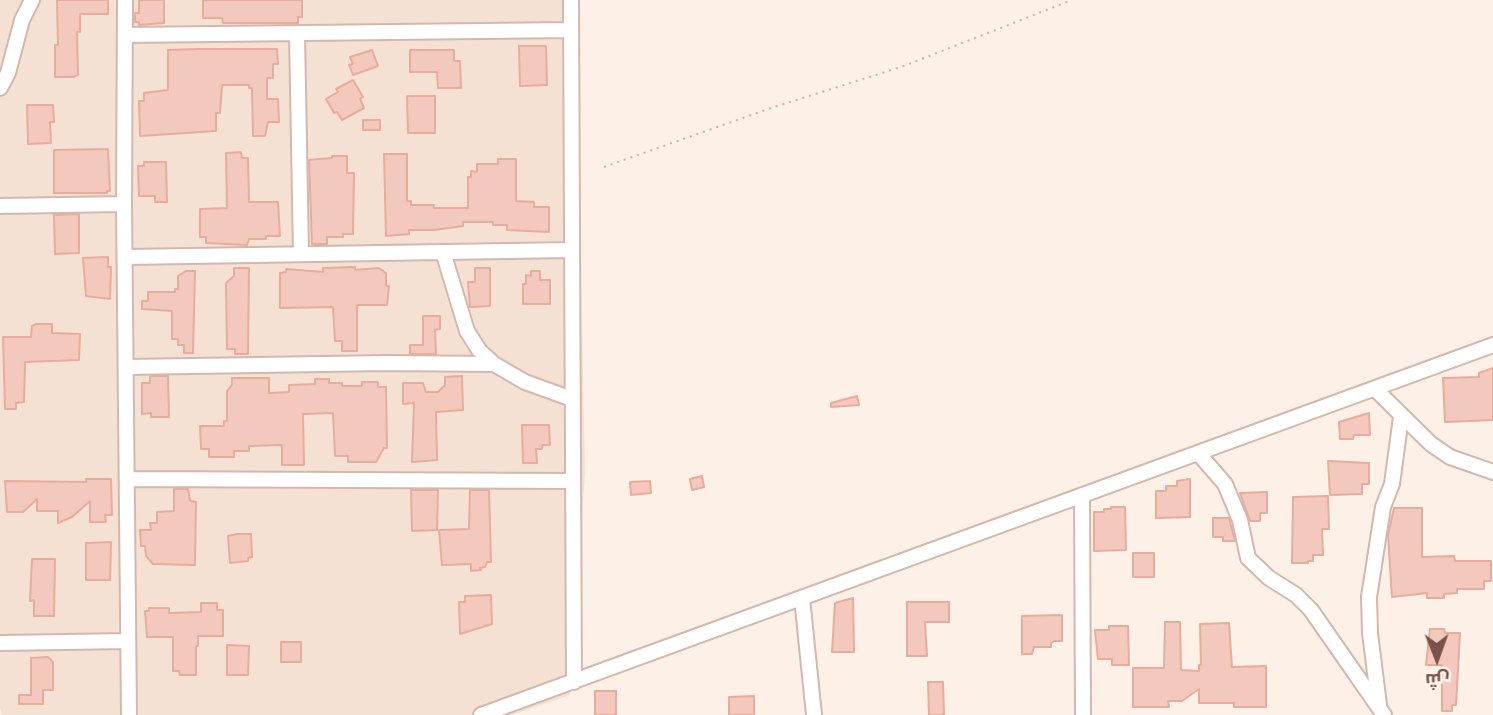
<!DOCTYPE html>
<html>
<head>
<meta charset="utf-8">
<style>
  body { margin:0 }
  #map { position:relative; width:1493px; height:715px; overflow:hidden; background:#fdf0e6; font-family:Signika,Cairo,sans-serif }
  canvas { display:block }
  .north { position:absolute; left:1402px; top:624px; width:70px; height:70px; -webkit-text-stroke:5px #fff5ee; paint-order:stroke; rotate:179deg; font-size:19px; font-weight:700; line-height:28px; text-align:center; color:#795249 }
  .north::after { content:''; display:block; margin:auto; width:24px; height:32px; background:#795249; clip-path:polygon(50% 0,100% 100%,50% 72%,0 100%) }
</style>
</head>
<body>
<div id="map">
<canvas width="1493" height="715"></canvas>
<div class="north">ش</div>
</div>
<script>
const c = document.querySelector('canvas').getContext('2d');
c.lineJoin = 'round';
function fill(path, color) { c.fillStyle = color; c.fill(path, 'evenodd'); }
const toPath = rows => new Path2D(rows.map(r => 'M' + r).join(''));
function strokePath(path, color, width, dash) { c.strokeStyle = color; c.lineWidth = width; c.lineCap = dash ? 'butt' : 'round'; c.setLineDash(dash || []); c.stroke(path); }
fill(toPath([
  [0,0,575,0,585,473,570,695,512,715,2,715,0,708]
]), '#f5e1d4');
const building = toPath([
  [57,0,108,0,108,14,80,14,80,32,77,32,78,75,73,77,55,77,55,45,58,45,57,0],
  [139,0,164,0,164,23,139,25,139,22,135,22,135,13,139,13,139,0],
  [203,0,302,0,302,17,298,17,298,23,223,23,222,18,203,18,203,0],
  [519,46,546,46,547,85,520,86,519,46],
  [197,49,277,49,278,64,273,64,273,78,267,78,267,99,278,99,279,122,268,122,265,136,253,136,252,88,249,88,249,85,222,85,220,113,216,113,216,131,140,136,139,101,144,101,144,93,168,90,168,50,197,49],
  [372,50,378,66,353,75,349,65,353,64,350,57,372,50],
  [410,50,454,50,454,61,460,61,461,88,438,88,437,72,410,72,410,50],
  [353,80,363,97,360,99,364,108,342,120,337,112,334,113,326,99,338,92,336,89,353,80],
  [407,96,435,96,435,133,408,133,407,96],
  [27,105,53,105,54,122,50,122,51,143,28,144,27,105],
  [363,120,380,120,380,130,363,130,363,120],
  [108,149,110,191,107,191,107,193,54,193,54,150,108,149],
  [241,152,242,158,248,158,249,202,278,202,280,236,266,236,266,239,249,239,247,245,206,243,206,237,200,237,200,209,227,208,226,153,241,152],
  [384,154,407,154,407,201,411,201,411,205,434,205,434,208,468,208,468,177,471,177,471,171,477,172,477,164,498,164,498,159,516,159,516,201,534,202,534,207,549,207,549,232,507,230,507,225,493,225,493,222,463,222,463,226,434,230,409,230,409,234,386,236,384,154],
  [332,156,347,156,347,173,354,173,353,234,343,234,343,237,327,237,327,244,312,244,309,160,332,158,332,156],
  [144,162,166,162,167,202,155,202,155,196,139,196,138,166,144,166,144,162],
  [79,214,79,253,55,254,54,215,79,214],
  [108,257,108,267,111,267,110,299,86,296,83,258,108,257],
  [355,267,355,270,379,268,386,273,386,286,389,286,387,305,357,305,357,351,342,351,342,341,335,341,333,307,280,308,280,273,286,272,286,269,323,272,323,268,355,267],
  [234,268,249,268,248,354,235,354,235,349,227,349,226,283,234,276,234,268],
  [475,268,490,268,490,306,470,307,468,282,475,282,475,268],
  [186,271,195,271,193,353,184,353,184,345,178,345,178,339,172,339,172,311,142,309,142,301,148,301,148,292,175,292,175,289,178,289,178,276,186,271],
  [531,271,540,271,540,280,550,280,550,304,523,304,523,284,526,284,526,275,531,276,531,271],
  [423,316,440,316,440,329,435,330,436,354,410,354,410,345,423,345,423,316],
  [36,324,52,324,52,333,80,334,79,360,25,362,24,402,16,403,16,409,5,409,3,337,31,337,32,326,36,324],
  [1493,368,1493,420,1445,422,1443,378,1479,377,1479,373,1493,368],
  [150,376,168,376,169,417,151,417,151,413,142,414,142,383,150,383,150,376],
  [462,376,463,410,436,412,437,460,412,462,414,403,403,404,403,383,423,383,426,392,438,392,445,385,445,377,462,376],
  [232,378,269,378,269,393,289,392,289,385,315,384,315,379,329,379,329,383,342,383,342,386,362,386,362,382,378,382,378,387,386,387,387,448,384,448,376,462,348,462,348,456,335,456,333,413,303,414,304,465,282,465,282,445,249,446,249,451,234,451,234,457,209,457,209,449,201,449,200,426,224,426,224,421,227,421,227,391,232,385,232,378],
  [857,396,859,405,831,407,831,403,857,396],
  [1369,413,1370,435,1354,435,1353,439,1340,439,1339,422,1369,413],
  [522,425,549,425,550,445,542,445,542,449,536,449,537,463,523,463,522,425],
  [1328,461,1369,463,1369,484,1362,484,1362,494,1330,495,1328,461],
  [702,476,704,487,692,490,690,479,702,476],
  [86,479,111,479,112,515,105,515,106,522,90,522,90,501,72,517,58,523,58,511,37,511,37,499,23,512,7,512,5,481,86,482,86,479],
  [1190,479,1190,517,1156,518,1156,491,1166,491,1166,486,1177,486,1177,481,1190,479],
  [650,481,651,493,631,495,630,482,650,481],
  [174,489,188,489,190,501,196,502,195,565,153,564,146,556,145,546,141,546,140,530,151,530,150,523,157,523,157,512,174,511,174,489],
  [411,490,438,490,437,530,412,531,411,490],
  [470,490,489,490,491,562,487,562,485,567,480,568,481,570,471,571,471,564,442,565,439,530,469,529,470,490],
  [1267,492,1267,513,1260,513,1260,521,1250,521,1240,493,1267,492],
  [1328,496,1329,529,1322,529,1323,555,1313,555,1313,561,1308,561,1308,563,1292,563,1293,497,1328,496],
  [1111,507,1125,507,1126,550,1094,551,1094,512,1104,512,1104,509,1111,509,1111,507],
  [1394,508,1422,508,1422,557,1454,556,1455,561,1491,561,1491,581,1484,581,1484,589,1457,589,1457,593,1444,594,1444,598,1427,598,1427,593,1392,597,1388,535,1394,508],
  [1213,518,1229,518,1235,541,1223,541,1223,537,1213,537,1213,518],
  [237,534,251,534,252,557,248,558,248,561,230,563,228,536,237,534],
  [111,542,110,580,86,580,86,543,111,542],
  [1133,553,1154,553,1154,577,1133,577,1133,553],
  [32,559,55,559,54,616,34,616,34,600,30,601,32,559],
  [491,595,492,624,460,634,459,602,465,602,465,596,491,595],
  [853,598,854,652,832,652,835,603,853,598],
  [907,602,949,602,949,622,925,622,927,656,907,656,907,602],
  [201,603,217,603,217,610,223,610,223,636,198,636,198,646,196,646,196,675,180,675,179,671,173,671,173,637,147,637,145,611,149,611,149,608,169,608,169,613,201,612,201,603],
  [1062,615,1062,641,1054,641,1051,643,1051,647,1034,647,1032,654,1022,654,1022,616,1062,615],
  [1165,622,1180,622,1181,670,1199,671,1199,665,1201,665,1200,624,1229,623,1232,667,1266,666,1266,707,1234,707,1234,703,1199,703,1199,689,1182,701,1168,701,1169,707,1133,707,1133,668,1164,668,1165,622],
  [1109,626,1128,626,1129,665,1112,665,1112,659,1098,659,1095,630,1109,630,1109,626],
  [1430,629,1444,629,1445,633,1460,633,1456,705,1452,705,1452,711,1442,711,1442,665,1426,665,1430,629],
  [281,642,301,642,301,662,281,662,281,642],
  [227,645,249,646,248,675,227,675,227,645],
  [48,657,53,662,53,690,43,690,43,704,19,704,19,695,31,695,31,658,48,657],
  [928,682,943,682,944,715,929,715,928,682],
  [595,691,616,691,616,715,595,715,595,691],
  [754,696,754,715,729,715,729,697,754,696]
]);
fill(building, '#f4c9bd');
strokePath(building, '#e8ac9c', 2);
const minor = toPath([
  [125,0,124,204,129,715],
  [571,0,574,682],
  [297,33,301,254],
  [125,35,571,30],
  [0,88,8,73,22,20,32,0],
  [0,206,124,204],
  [443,252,467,331,479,350,494,364,525,382,572,399],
  [126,257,571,250],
  [126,367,388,363,494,364],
  [1375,389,1431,444,1450,457,1493,472],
  [1198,453,1225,484,1240,520,1248,558,1269,578,1296,595,1311,610,1384,715],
  [127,479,573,481],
  [1082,495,1083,715],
  [802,598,814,715],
  [0,643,128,641],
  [1379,705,1370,633,1369,597,1383,507,1392,484,1401,417],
  [481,715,1493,345]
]);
strokePath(minor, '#d3b8ae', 18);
strokePath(toPath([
  [604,167,771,108,901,67,1072,0]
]), '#daac9f', 2, [2, 5]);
strokePath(minor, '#fff', 14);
</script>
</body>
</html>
